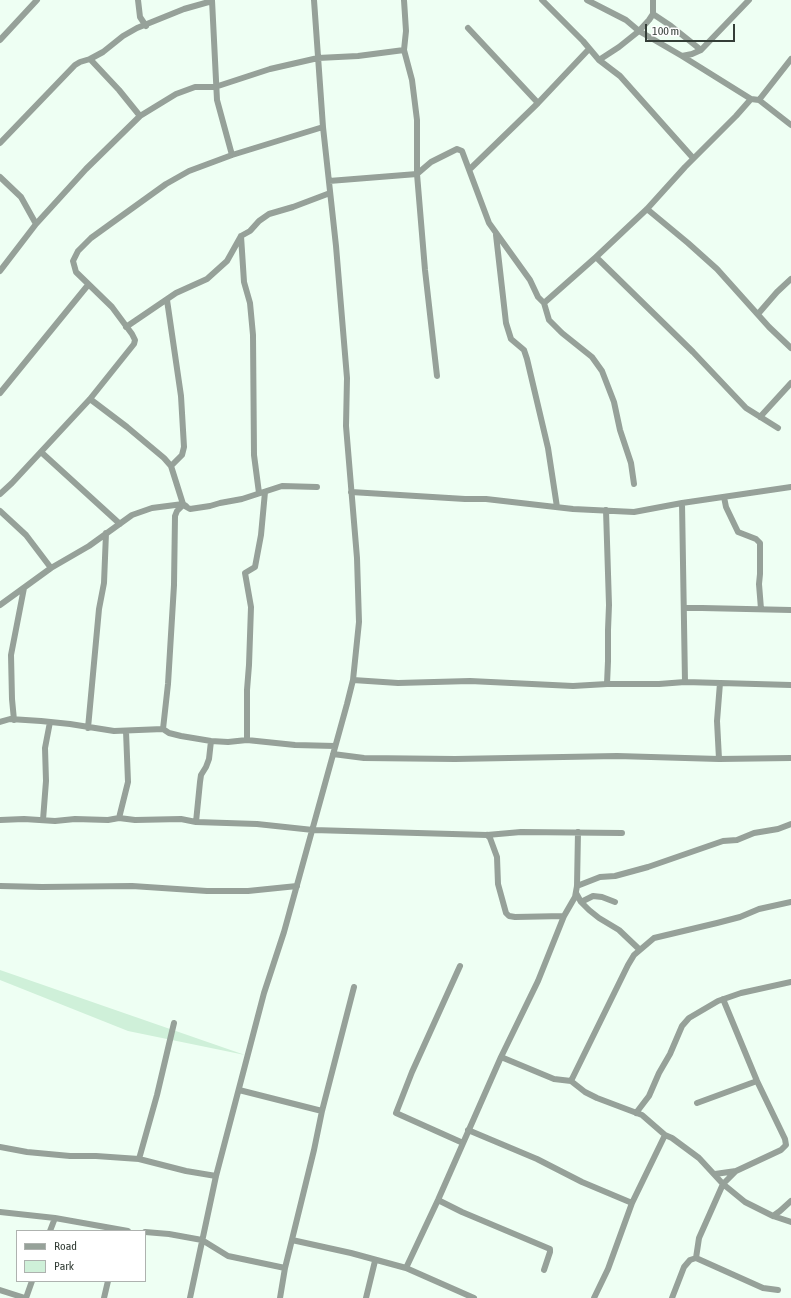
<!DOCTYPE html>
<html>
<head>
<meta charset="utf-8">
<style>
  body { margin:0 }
  #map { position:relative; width:791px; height:1298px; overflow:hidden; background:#eefff3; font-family:"Asap Condensed",sans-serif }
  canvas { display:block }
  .legend { position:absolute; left:16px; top:1230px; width:130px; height:52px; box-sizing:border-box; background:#fff; border:1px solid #aeb2af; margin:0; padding:5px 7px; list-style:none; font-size:12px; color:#343e37 }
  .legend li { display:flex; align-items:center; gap:8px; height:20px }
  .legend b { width:20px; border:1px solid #aeb2af }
  .scale { position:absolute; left:645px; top:24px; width:90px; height:18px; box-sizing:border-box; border:2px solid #343e37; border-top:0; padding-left:5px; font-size:12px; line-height:14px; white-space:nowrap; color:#343e37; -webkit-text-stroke:3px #fff; paint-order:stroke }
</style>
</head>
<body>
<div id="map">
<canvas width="791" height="1298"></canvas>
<ul class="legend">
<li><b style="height:5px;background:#96a199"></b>Road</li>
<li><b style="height:11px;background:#cff0d9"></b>Park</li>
</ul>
<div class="scale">100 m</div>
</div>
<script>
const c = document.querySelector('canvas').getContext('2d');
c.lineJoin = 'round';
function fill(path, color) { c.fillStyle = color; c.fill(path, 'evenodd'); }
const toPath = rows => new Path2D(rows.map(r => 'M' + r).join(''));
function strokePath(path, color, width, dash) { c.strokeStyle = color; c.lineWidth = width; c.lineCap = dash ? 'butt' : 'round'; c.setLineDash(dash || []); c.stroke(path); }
fill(toPath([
  [0,970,245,1055,128,1031,0,980]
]), '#cff0d9');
strokePath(toPath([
  [138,0,140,17,146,26],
  [212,0,217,100,232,155],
  [404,0,406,31,404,50,412,80,417,120,417,174,425,270,437,376],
  [542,0,583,41,599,60,619,47,639,31,649,20,653,14,653,0],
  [587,0,626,20,639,31,682,56,751,99,759,100,791,125],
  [653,14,671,26,701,50],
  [468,28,538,103],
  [0,40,37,0],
  [682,56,692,54,701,50,749,0],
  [599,60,620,76,693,158],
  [759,100,791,59],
  [140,116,119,90,90,59,103,52,123,36,137,28,184,9,212,1],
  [0,143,75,65,80,62,90,59],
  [470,169,538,103,589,49],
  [0,177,21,197,36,224],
  [329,181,417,174,431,162,457,149,462,151,489,223,530,280,538,297,544,303,549,320,562,333,592,357,602,371,614,402,620,430,631,463,634,484],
  [647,209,688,243,717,269,769,327,791,348],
  [496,235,506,323,511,339,524,350,527,359,548,448,557,507],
  [241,236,244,282,250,303,253,335,254,455,259,493],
  [596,257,693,352,746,408,778,428],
  [0,271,36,224,86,169,140,116,176,94,195,87,215,87,270,69,318,58,358,56,404,50],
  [167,300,181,396,184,447,182,455,171,466],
  [544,303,596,257,647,209,685,167,736,116,751,99],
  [758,314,777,292,791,279],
  [126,327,176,293,207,279,227,261,241,236,250,231,259,221,269,214,293,207,330,193],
  [0,393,88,285],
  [90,399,127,427,164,458,171,466,183,504,186,506],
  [760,417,791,383],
  [41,452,120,524],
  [351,492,465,499,486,499,573,509,634,512,682,503,791,487],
  [0,494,12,483,90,399,134,344,135,340,132,334,112,307,76,272,73,261,78,251,91,238,109,225,166,184,189,171,232,155,323,127],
  [724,497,726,507,738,532,756,539,760,543,760,574,759,584,761,609],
  [682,503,685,682,791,685],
  [606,510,609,605,608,630,608,661,607,684],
  [0,511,26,535,51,568],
  [0,605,51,568,89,546,132,515,152,508,183,504],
  [684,608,702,608,791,610],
  [353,680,398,683,470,681,573,686,607,684,659,684,685,682],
  [14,720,12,699,11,655,24,588],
  [0,722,10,719,41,721,70,724,114,731,163,729,169,733,181,736,211,741,228,742,247,740,295,745,335,746],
  [88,728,99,609,104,583,106,533],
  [163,729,168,684,174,585,175,516,177,511,183,505,190,509,210,506,220,503,242,499,282,486,317,487],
  [247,740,247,690,249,665,251,607,245,573,255,567,261,535,265,492],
  [211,741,209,759,206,767,201,775,200,782,196,822,257,824,313,830,487,835,521,832,622,833],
  [333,754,364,758,455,759,617,756,719,759,791,758],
  [719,759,717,721,720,683],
  [119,818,128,782,126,731],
  [0,820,24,819,55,821,75,819,108,820,119,818,135,820,181,819,196,822],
  [43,820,46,781,45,748,50,722],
  [487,835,490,838,497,857,498,884,506,913,509,916,515,917,564,916],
  [0,886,42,887,132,886,207,891,248,891,297,886],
  [577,886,600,877,615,876,648,867,723,841,737,840,754,833,778,829,791,824],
  [576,893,581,902,589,910,599,918,619,930,640,950],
  [581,902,593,896,602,897,615,902],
  [460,966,412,1072,396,1113,463,1143],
  [501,1057,554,1079,571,1081,585,1092,597,1098,642,1115,665,1135,672,1138,699,1158,723,1184,745,1202,773,1216,791,1222],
  [571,1081,628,965,634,955,654,938,717,923,740,917,759,909,791,902],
  [239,1090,322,1111],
  [697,1103,757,1081],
  [636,1113,649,1096,659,1073,670,1054,682,1026,689,1018,718,1001,741,993,791,982],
  [468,1130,537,1159,582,1182,632,1203],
  [0,1147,27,1152,70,1156,96,1156,139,1159,186,1171,216,1176],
  [139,1159,157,1095,174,1023],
  [715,1174,736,1171,781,1150,786,1145,785,1139,757,1081,723,999],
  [438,1200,462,1212,550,1249,550,1252,544,1270],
  [0,1212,55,1218,128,1231],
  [773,1216,780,1211,791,1201],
  [50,1231,55,1218],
  [145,1232,169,1234,202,1240,228,1256,285,1268,314,1150,322,1111,354,987],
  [292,1240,351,1253,406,1268,474,1298],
  [696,1258,763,1288,778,1290],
  [406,1268,438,1200,501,1057,538,981,564,916,575,897,577,886,578,832],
  [0,1290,25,1298],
  [26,1298,32,1281],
  [104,1298,108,1281],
  [190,1298,216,1176,264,993,284,932,347,704,353,680,359,622,357,558,346,426,347,378,336,246,323,127,314,0],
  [280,1298,285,1268],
  [366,1298,375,1261],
  [594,1298,608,1269,632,1203,665,1135],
  [672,1298,684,1267,690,1260,696,1258,699,1238,723,1184,736,1171]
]), '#96a199', 6);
</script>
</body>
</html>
